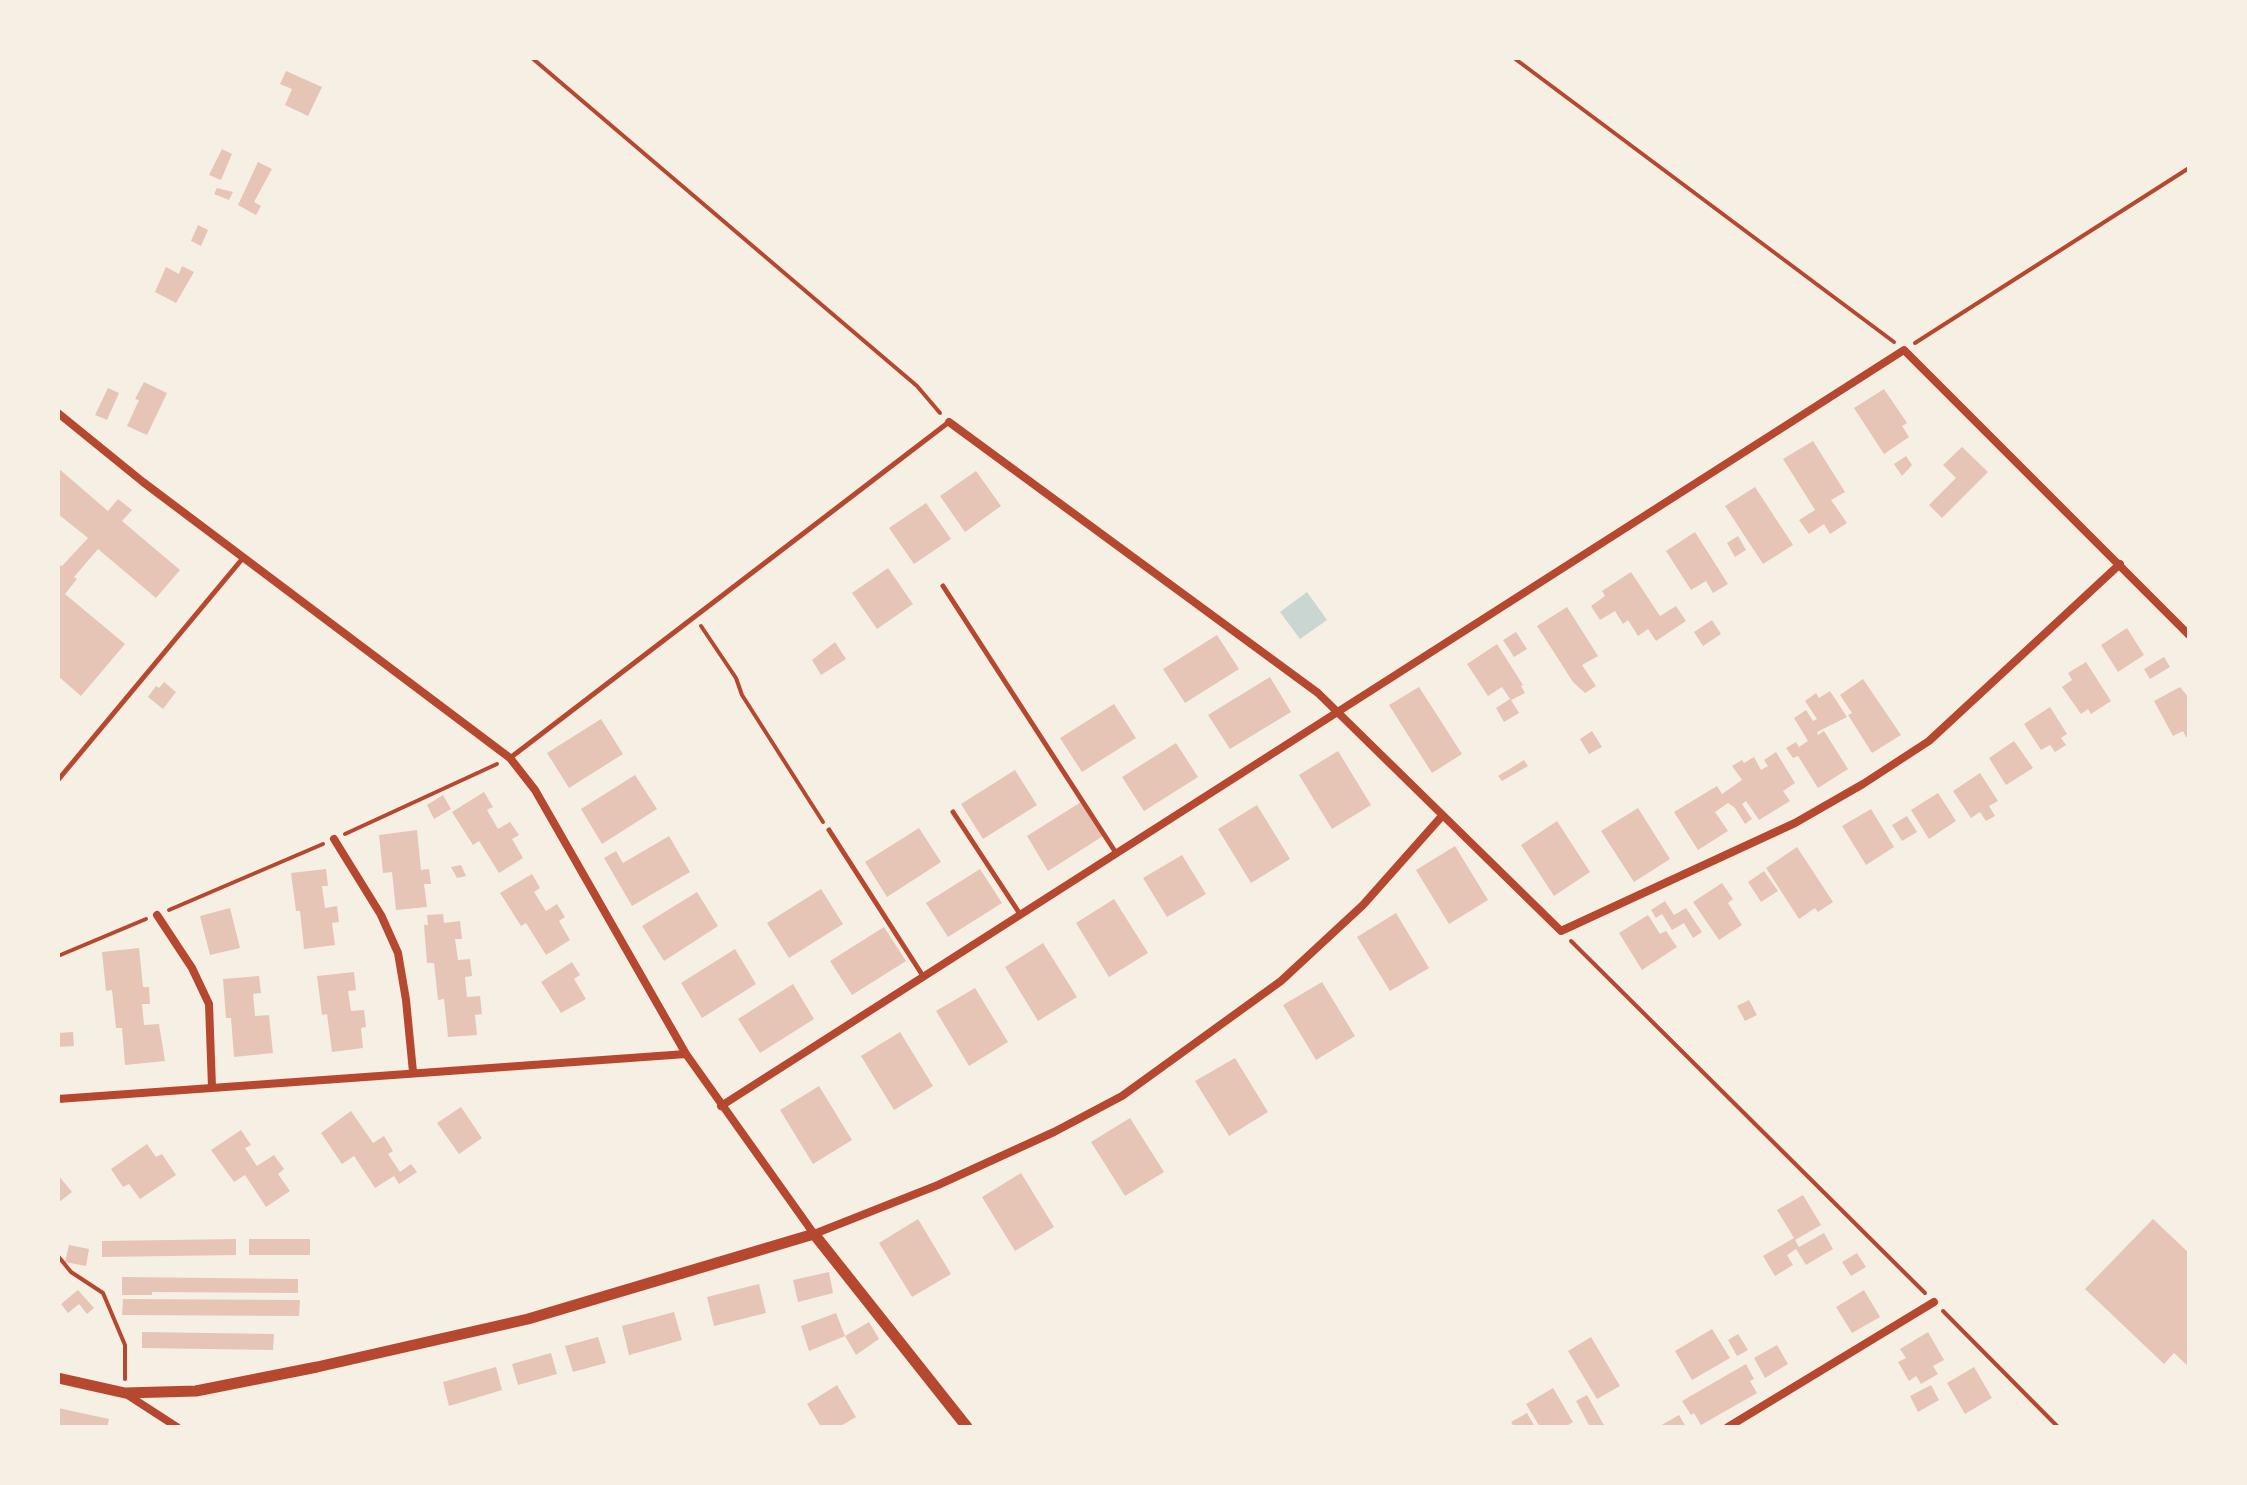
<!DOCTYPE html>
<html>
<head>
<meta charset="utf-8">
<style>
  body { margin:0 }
  #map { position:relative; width:2247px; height:1485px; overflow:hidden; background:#f6efe4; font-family:"Sofia Sans Condensed",sans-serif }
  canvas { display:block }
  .frame { position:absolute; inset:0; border:60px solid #f6efe4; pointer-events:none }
</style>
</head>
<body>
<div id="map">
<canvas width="2247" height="1485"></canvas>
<div class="frame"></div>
</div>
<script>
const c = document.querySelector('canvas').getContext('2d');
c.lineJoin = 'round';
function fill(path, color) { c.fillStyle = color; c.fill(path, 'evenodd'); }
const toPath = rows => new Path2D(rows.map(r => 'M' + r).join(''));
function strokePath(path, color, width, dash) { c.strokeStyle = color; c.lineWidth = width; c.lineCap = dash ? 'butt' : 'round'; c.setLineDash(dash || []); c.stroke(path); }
fill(toPath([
  [1307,592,1327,620,1300,639,1280,612]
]), '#c9d6d2');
fill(toPath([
  [286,71,322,87,308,116,285,105,292,89,280,84],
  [222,149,232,154,221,180,209,175],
  [258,162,272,169,254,202,261,206,256,215,238,205],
  [217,188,233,192,229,200,214,194],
  [198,225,208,230,201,246,191,241],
  [182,266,194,272,176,303,155,292,166,267,179,274],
  [144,382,167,393,147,435,127,426,139,400,135,399],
  [108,388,119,393,107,420,95,415],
  [1884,389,1907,423,1902,426,1909,437,1884,454,1854,408],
  [1813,441,1845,492,1831,500,1847,523,1830,534,1824,524,1809,534,1799,520,1815,510,1783,459],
  [1962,447,1988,472,1942,518,1929,505,1956,478,1943,465],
  [1906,456,1912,465,1902,476,1894,464],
  [58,468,108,511,118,499,132,510,122,521,180,570,156,598,98,549,74,577,77,579,65,594,125,644,81,696,58,676,58,564,62,566,88,538,58,514],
  [976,471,1001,506,965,532,940,496],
  [1755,487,1793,545,1763,564,1725,506],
  [926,503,951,539,914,564,889,528],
  [1695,532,1728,584,1713,593,1706,581,1691,590,1666,551],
  [1738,536,1746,550,1735,557,1727,543],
  [888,568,913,604,877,629,852,593],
  [1631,572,1660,616,1676,606,1686,621,1656,641,1648,629,1638,636,1628,620,1623,624,1615,611,1600,620,1591,606,1605,596,1602,591],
  [1567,607,1598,656,1582,665,1596,686,1585,693,1573,682,1537,626],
  [1712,620,1721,634,1703,646,1694,632],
  [2127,628,2144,655,2118,672,2101,645],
  [1516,632,1527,649,1514,657,1503,640],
  [1217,635,1239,669,1185,703,1163,669],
  [835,642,846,659,821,675,812,660],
  [1497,644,1523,685,1521,686,1525,693,1511,700,1519,713,1504,722,1496,708,1510,699,1502,687,1488,696,1467,664],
  [2164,657,2170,667,2150,679,2144,669],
  [2086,662,2111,701,2091,714,2088,709,2081,714,2062,687,2072,680,2068,673],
  [1270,677,1291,712,1230,749,1208,715],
  [1863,679,1901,735,1872,753,1848,715,1852,713,1840,695],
  [164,682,176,692,163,709,148,697,156,686,159,688],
  [1419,687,1462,754,1432,773,1389,705],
  [2180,687,2189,698,2189,736,2186,737,2183,731,2173,736,2154,701],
  [1830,691,1847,717,1817,732,1818,735,1824,731,1848,769,1818,788,1798,756,1793,758,1786,748,1796,742,1799,747,1808,741,1794,718,1806,710,1813,721,1817,719,1805,701,1816,693,1819,698],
  [1114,704,1136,738,1082,772,1060,738],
  [2050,707,2067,734,2061,738,2066,745,2055,752,2050,745,2041,750,2024,724],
  [601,719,623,754,569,788,547,753],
  [1592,731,1602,747,1589,754,1580,739],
  [2014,741,2033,768,2006,785,1989,758],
  [1176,743,1198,777,1144,811,1122,777],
  [1338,751,1371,805,1332,829,1299,775],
  [1776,752,1795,783,1783,791,1790,801,1759,820,1746,801,1742,804,1752,819,1745,824,1735,808,1728,803,1715,812,1728,831,1698,850,1674,812,1717,786,1722,794,1742,780,1732,766,1742,760,1744,763,1754,757,1761,770,1768,766,1764,760],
  [1524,760,1528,766,1502,781,1498,776],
  [1015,770,1037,805,983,839,961,804],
  [1980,773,1998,801,1989,806,1995,816,1986,821,1980,812,1971,818,1953,791],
  [635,775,657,809,602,844,581,809],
  [484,792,493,807,487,810,498,829,510,822,519,835,512,839,523,858,499,873,479,841,473,845,452,812],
  [1938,793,1956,821,1929,839,1911,810],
  [443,795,451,809,434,819,427,805],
  [1081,802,1103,836,1048,871,1027,836],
  [1257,805,1290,859,1251,883,1218,829],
  [1638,808,1670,859,1634,882,1601,831],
  [1871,809,1894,847,1866,865,1842,826],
  [1907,816,1917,832,1902,841,1892,825],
  [1557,821,1590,872,1554,896,1521,845],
  [919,828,941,862,887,897,865,862],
  [417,830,421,870,429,869,431,884,424,884,427,907,396,910,392,872,383,873,379,835],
  [669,836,690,872,632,906,604,858,616,851,623,863],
  [1455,846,1488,900,1449,924,1416,870],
  [1797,847,1833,902,1818,912,1815,908,1799,919,1766,868],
  [1182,855,1206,894,1167,917,1143,878],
  [461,865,466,876,457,878,451,867],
  [326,869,328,886,322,886,325,908,337,906,339,922,332,923,335,945,304,949,300,911,296,911,291,873],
  [980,869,1002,903,948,937,926,903],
  [1764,871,1778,891,1761,902,1748,882],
  [532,874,540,888,534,892,546,911,557,904,565,917,559,921,570,940,546,955,526,923,521,926,500,893],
  [1722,883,1733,899,1728,903,1742,925,1719,940,1693,902],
  [821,889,843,924,789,958,767,923],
  [697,892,718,926,664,961,642,926],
  [1114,899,1148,953,1109,977,1076,923],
  [1665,901,1674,915,1686,908,1702,932,1693,938,1684,923,1672,930,1662,914,1656,918,1651,910],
  [230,908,240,948,210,955,200,916],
  [1396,913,1429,968,1390,991,1357,937],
  [443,914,444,923,460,921,462,939,455,939,458,960,470,959,472,976,465,977,467,997,480,996,482,1014,475,1015,477,1035,448,1037,444,999,438,1000,434,963,427,963,424,925,428,925,427,915],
  [1648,915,1660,934,1666,931,1677,947,1642,970,1619,933],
  [884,927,906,961,852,995,830,961],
  [1043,943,1077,997,1038,1021,1005,967],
  [139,948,143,987,149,987,150,1004,142,1004,144,1025,159,1024,165,1061,125,1065,122,1028,116,1028,112,990,106,991,102,952],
  [735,949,756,984,702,1018,681,983],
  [572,962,580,975,574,979,586,999,561,1013,541,982],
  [354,972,356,990,348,991,351,1011,364,1010,366,1027,361,1028,363,1048,332,1052,327,1014,322,1015,317,976],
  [259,976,261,993,253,994,255,1016,269,1015,273,1053,234,1057,231,1018,226,1018,223,979],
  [1322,982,1355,1036,1316,1060,1283,1005],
  [793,984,814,1019,760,1053,738,1019],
  [975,988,1008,1042,969,1066,936,1011],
  [1749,1000,1757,1015,1745,1021,1737,1006],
  [73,1032,74,1046,58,1047,58,1033],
  [900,1032,933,1086,894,1110,861,1056],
  [1235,1058,1268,1112,1229,1136,1195,1081],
  [819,1086,852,1140,813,1164,780,1110],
  [461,1107,482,1138,459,1154,437,1123],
  [351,1111,373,1143,384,1136,393,1151,388,1154,400,1172,411,1164,417,1172,399,1184,394,1176,375,1188,354,1156,342,1164,321,1133],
  [1130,1118,1164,1172,1125,1196,1091,1142],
  [241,1130,251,1145,245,1148,257,1166,274,1155,284,1169,278,1174,290,1191,266,1207,245,1175,234,1182,211,1150],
  [147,1144,156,1157,162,1154,176,1175,140,1199,129,1184,123,1187,111,1169],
  [1021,1173,1054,1227,1015,1251,982,1197],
  [58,1175,72,1192,58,1203],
  [1803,1195,1821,1225,1795,1240,1799,1247,1824,1233,1833,1249,1806,1265,1796,1249,1787,1255,1793,1265,1775,1276,1763,1256,1794,1238,1777,1210],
  [918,1219,951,1274,912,1297,879,1243],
  [2153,1219,2189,1253,2189,1367,2174,1353,2164,1364,2085,1289],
  [236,1239,236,1255,102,1257,102,1241],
  [249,1239,310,1239,310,1255,249,1255],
  [69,1245,89,1249,86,1266,65,1262],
  [1857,1253,1866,1267,1851,1276,1842,1262],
  [829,1272,833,1293,798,1302,793,1280],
  [122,1277,298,1279,298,1293,152,1292,152,1295,122,1295],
  [759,1284,766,1313,714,1326,707,1297],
  [78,1290,94,1308,87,1314,79,1304,68,1313,61,1304],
  [1864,1290,1880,1317,1852,1333,1836,1307],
  [123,1299,300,1300,299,1316,122,1315],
  [674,1312,682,1340,629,1355,622,1326],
  [836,1313,845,1336,809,1351,801,1326],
  [869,1322,879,1339,856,1355,845,1336],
  [1712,1329,1730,1358,1692,1380,1675,1351],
  [142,1332,274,1334,273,1350,142,1348],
  [1928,1332,1944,1360,1933,1366,1938,1374,1921,1384,1916,1376,1909,1381,1898,1362,1906,1358,1900,1349],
  [1738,1334,1748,1350,1737,1356,1728,1340],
  [598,1337,606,1363,573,1372,565,1346],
  [1591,1337,1620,1386,1597,1399,1568,1351],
  [1777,1345,1788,1364,1765,1378,1754,1358],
  [551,1353,557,1374,518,1385,512,1364],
  [1746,1364,1754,1379,1750,1381,1757,1393,1701,1425,1694,1413,1691,1415,1682,1401],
  [496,1367,502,1390,449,1406,443,1382],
  [1974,1367,1992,1398,1965,1414,1947,1383],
  [837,1385,856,1417,839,1427,821,1427,807,1404],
  [1931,1385,1939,1400,1918,1412,1910,1396],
  [1553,1388,1573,1422,1565,1427,1540,1427,1526,1404],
  [1587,1395,1605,1427,1590,1427,1576,1401],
  [58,1408,109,1419,107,1427,58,1427],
  [1527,1413,1535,1427,1514,1427,1511,1422],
  [1679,1415,1686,1427,1658,1427]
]), '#e6c5b7');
strokePath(toPath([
  [532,58,917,386,940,413],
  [1514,58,1894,342],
  [1915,343,2189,168],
  [701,626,736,678,742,695,823,822],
  [345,834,497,764],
  [169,910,323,844],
  [1571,941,1925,1293],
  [58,956,146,919],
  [58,1256,71,1272,103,1293,125,1345,125,1379],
  [1943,1311,2058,1427]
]), '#b5482f', 4);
strokePath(toPath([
  [943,586,1116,853],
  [510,758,949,422],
  [58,780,243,558],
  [953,812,1020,914],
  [829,830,923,976]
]), '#b5482f', 5);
strokePath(toPath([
  [58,413,143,482,510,758,535,790,686,1054,814,1234,938,1185,1054,1132,1122,1096,1281,981,1363,905,1442,816],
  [949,422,1318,693,1561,931,1795,823,1863,784,1929,741,2120,564],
  [334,839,381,915,398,953,406,1000,413,1072],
  [157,915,192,968,209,1004,212,1087],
  [58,1099,686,1054],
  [721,1106,1904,350,2189,635],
  [126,1394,177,1427],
  [1728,1427,1934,1302]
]), '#b5482f', 8);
strokePath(toPath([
  [58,1378,125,1393,196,1391,317,1367,528,1319,814,1234,967,1427]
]), '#b5482f', 11);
</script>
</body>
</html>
